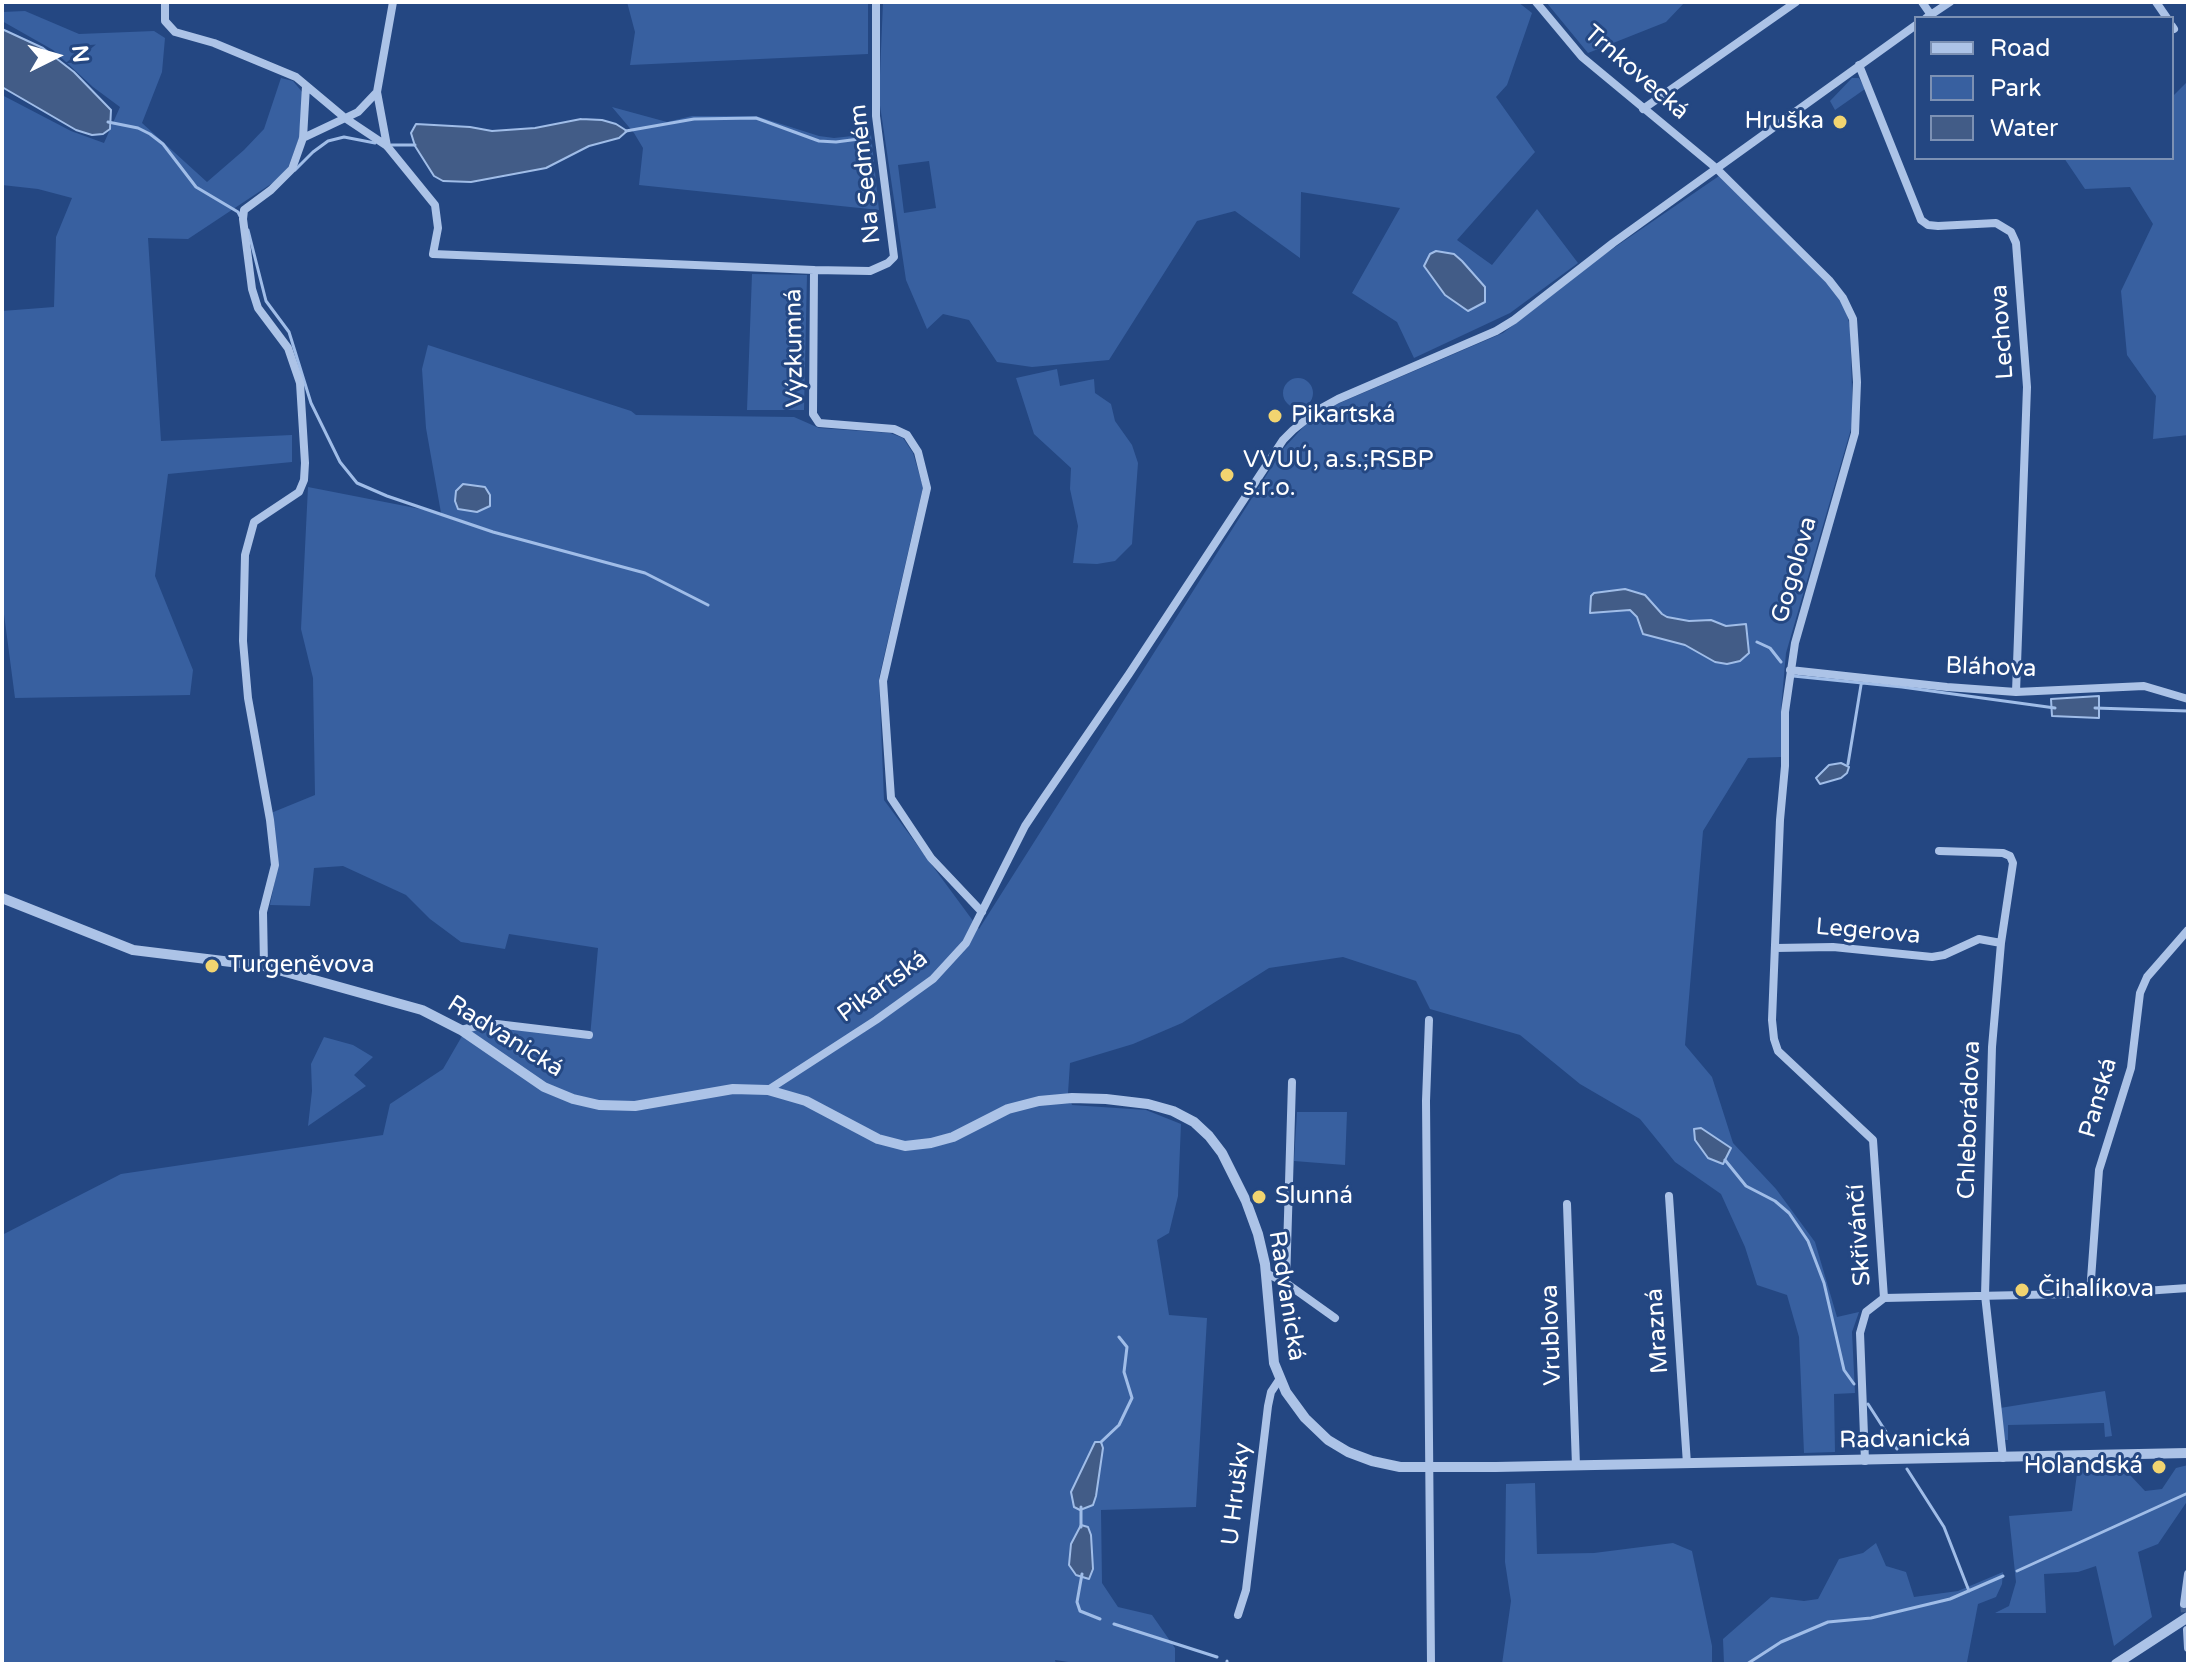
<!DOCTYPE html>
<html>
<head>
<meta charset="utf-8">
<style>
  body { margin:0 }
  #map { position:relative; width:2190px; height:1666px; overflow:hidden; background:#244782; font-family:"Varela Round",sans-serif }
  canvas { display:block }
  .frame { position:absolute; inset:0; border:4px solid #fff; pointer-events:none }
  .legend { position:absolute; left:1914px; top:16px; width:260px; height:144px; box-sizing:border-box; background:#244782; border:2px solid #7c91b4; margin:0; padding:10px 14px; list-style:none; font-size:24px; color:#fff }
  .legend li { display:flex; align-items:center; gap:16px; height:40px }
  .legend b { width:40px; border:2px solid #7c91b4 }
  .north { position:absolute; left:16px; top:16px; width:80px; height:80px; -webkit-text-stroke:6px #244782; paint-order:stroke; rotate:85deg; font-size:22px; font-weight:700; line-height:32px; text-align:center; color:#fff }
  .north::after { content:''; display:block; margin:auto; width:28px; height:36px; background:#fff; clip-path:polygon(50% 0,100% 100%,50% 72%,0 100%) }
</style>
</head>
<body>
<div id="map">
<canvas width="2190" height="1666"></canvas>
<div class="frame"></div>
<ul class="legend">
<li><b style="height:10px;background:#acc3e7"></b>Road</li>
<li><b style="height:22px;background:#3860a0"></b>Park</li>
<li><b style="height:22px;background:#425c87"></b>Water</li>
</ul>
<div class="north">N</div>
</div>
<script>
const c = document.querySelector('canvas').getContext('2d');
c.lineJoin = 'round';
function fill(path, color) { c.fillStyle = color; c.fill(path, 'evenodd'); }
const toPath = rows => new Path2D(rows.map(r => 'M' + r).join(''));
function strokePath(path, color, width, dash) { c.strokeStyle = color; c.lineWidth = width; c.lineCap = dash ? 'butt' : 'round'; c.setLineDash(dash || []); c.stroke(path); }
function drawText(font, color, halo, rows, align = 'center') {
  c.font = font + ' "Varela Round",sans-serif'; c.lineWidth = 6; c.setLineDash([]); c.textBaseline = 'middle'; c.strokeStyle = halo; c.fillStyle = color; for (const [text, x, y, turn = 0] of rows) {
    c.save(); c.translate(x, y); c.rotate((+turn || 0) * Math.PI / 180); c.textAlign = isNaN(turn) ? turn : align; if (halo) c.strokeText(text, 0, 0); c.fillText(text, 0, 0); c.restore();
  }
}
fill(toPath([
  [627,2,868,2,868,54,630,65,635,32],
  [883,2,1518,2,1532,13,1507,85,1496,97,1535,152,1457,240,1492,265,1537,209,1578,263,1510,313,1414,358,1397,322,1352,293,1400,208,1301,192,1300,258,1235,211,1197,221,1109,360,1032,367,997,362,969,320,943,314,927,329,906,280,879,99],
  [929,161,936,208,904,213,898,165],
  [1546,2,1685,2,1666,22,1588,53],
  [25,11,79,34,154,31,165,38,162,72,142,123,207,182,244,150,264,129,281,78,293,81,303,93,299,138,288,168,274,182,188,239,148,238,161,441,292,435,292,462,168,474,155,576,193,670,190,695,15,698,2,599,2,311,54,307,56,237,72,198,38,189,2,185,2,95,71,131,104,143,120,107,93,87,53,50,2,21,2,12],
  [1852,78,1859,78,1865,89,1835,110,1830,101],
  [2188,81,2188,435,2153,439,2156,396,2127,355,2121,291,2153,224,2130,187,2085,189,2064,158,2172,158,2172,97],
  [612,107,667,122,692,116,756,116,819,136,834,138,871,134,879,210,639,185,643,148,634,133],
  [1719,176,1832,288,1844,305,1850,326,1853,422,1786,653,1781,709,1781,757,1748,758,1703,831,1685,1045,1712,1077,1733,1143,1776,1189,1815,1242,1837,1317,1859,1312,1852,1332,1855,1393,1834,1394,1835,1452,1804,1453,1799,1337,1787,1295,1757,1285,1745,1247,1721,1194,1675,1162,1640,1119,1580,1084,1520,1035,1430,1009,1416,981,1343,957,1269,968,1182,1023,1133,1044,1070,1063,1068,1093,1072,1105,1146,1110,1181,1124,1178,1196,1169,1233,1157,1240,1169,1315,1207,1318,1196,1507,1101,1510,1102,1583,1118,1607,1152,1615,1175,1648,1175,1664,1082,1664,1055,1660,1056,1664,2,1664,2,1235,121,1174,383,1135,390,1104,443,1069,469,1024,590,1037,598,948,509,934,505,949,461,942,430,919,406,895,343,866,314,868,310,906,270,905,278,865,271,813,315,795,313,678,301,629,308,487,441,513,426,428,422,369,428,345,631,411,636,415,794,417,819,428,890,433,903,438,913,453,923,487,879,678,884,800,979,929,1283,449,1307,423,1328,408,1503,333,1602,256],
  [752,274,807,275,804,410,747,410],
  [1057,369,1060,386,1094,379,1095,393,1111,404,1115,421,1132,445,1138,463,1132,544,1115,561,1097,564,1073,563,1078,526,1070,489,1071,468,1034,434,1016,378],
  '1283 393a15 15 0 1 1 30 0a15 15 0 1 1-30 0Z',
  [324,1037,353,1045,373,1057,354,1075,366,1086,308,1126,312,1091,311,1064],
  [1297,1112,1347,1112,1345,1165,1294,1161],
  [2105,1391,2112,1436,2105,1437,2104,1423,2008,1425,2008,1440,2003,1440,2000,1408],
  [2188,1465,2188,1500,2158,1544,2138,1552,2152,1617,2114,1646,2096,1566,2078,1572,2044,1574,2046,1613,1995,1613,2009,1606,2016,1582,2009,1516,2072,1511,2078,1466,2130,1475,2145,1491,2162,1489,2176,1468],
  [1535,1483,1537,1554,1594,1553,1673,1543,1692,1551,1712,1646,1712,1664,1502,1664,1511,1601,1505,1562,1506,1484],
  [1876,1543,1886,1566,1906,1572,1914,1597,1958,1591,2003,1572,2002,1584,1996,1597,1978,1604,1967,1662,1724,1664,1723,1639,1771,1597,1804,1601,1818,1599,1839,1559,1863,1553]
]), '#3860a0');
const water = toPath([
  [2,29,43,48,74,72,111,110,110,129,103,134,92,135,76,130,2,87,2,29],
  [581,119,602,120,616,124,627,131,619,138,589,146,546,168,471,182,443,181,434,176,415,146,411,133,416,124,470,127,492,131,535,128,581,119],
  [1436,251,1454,254,1462,261,1485,287,1485,302,1468,311,1445,295,1424,266,1430,254,1436,251],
  [463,484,485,487,490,495,490,506,477,512,458,509,455,501,456,491,463,484],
  [1625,589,1645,595,1662,614,1667,617,1689,621,1711,620,1726,626,1746,624,1749,653,1740,661,1727,664,1715,662,1685,645,1643,634,1637,617,1630,610,1590,613,1591,596,1594,593,1625,589],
  [2099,696,2099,718,2052,716,2051,699,2099,696],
  [1841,763,1849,767,1847,773,1841,778,1820,784,1816,778,1829,765,1841,763],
  [1701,1128,1731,1148,1723,1164,1708,1158,1695,1140,1694,1129,1701,1128],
  [1095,1442,1101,1442,1103,1448,1096,1496,1093,1505,1080,1510,1074,1507,1071,1492,1095,1442],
  [1081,1525,1088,1527,1091,1535,1093,1569,1089,1579,1076,1575,1069,1565,1071,1544,1081,1525]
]);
fill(water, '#425c87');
strokePath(water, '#a0bde8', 2);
strokePath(toPath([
  [108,122,138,128,150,134,163,144,196,187,238,212,240,216],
  [626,131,694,119,756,118,819,141,836,142,859,139],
  [391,145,415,145],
  [295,170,313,152,328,141,344,137,375,143],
  [248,230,266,301,289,332,311,403,340,462,357,483,387,496,493,532,645,573,708,605],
  [1757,642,1770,648,1781,662],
  [1793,676,1902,687,2055,708],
  [2095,708,2188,711],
  [1848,764,1861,685],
  [1725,1160,1746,1186,1775,1201,1789,1213,1808,1241,1824,1283,1844,1370,1854,1384],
  [1868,1404,1897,1449],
  [1101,1442,1119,1425,1132,1398,1124,1372,1127,1347,1119,1337],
  [1907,1469,1944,1527,1969,1591],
  [1081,1527,1081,1507],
  [2017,1571,2188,1493],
  [1082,1574,1077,1602,1080,1611,1100,1619],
  [1114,1624,1217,1657],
  [1227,1661,1227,1664],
  [1747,1664,1781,1642,1828,1622,1871,1618,1950,1599,2003,1576]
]), '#a0bde8', 3);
strokePath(toPath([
  [2184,1604,2187,1630]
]), '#456395', 8, [8, 4]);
strokePath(toPath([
  [165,2,165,21,175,32,214,43,296,77,345,118,387,146,435,205,438,228,433,254,814,270,813,414,819,423,894,429,907,435,918,452,927,488,883,681,891,798,931,858,982,912],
  [1536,2,1582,57,1716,168,1829,280,1843,298,1853,319,1857,382,1855,433,1795,643,1785,712,1785,766,1780,820,1772,1020,1774,1039,1778,1051,1873,1140,1884,1298,1866,1312,1860,1333,1865,1461],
  [1922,2,1931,15],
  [2156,2,2167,18],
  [1926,18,1950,2],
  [2172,26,2174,29],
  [1859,65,1921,220,1928,225,1938,226,1996,223,2011,232,2016,243,2027,387,2016,692],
  [377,92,387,146],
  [1643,109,1796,2],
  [303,138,358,112,377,92,393,2],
  [814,270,870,271,888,263,894,257,876,116,876,2],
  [1790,670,1947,687,2016,692,2144,686,2188,699],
  [1939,851,2003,853,2010,856,2013,863,2001,943,1992,1047,1985,1295,2003,1458],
  [1776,948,1833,947,1932,957,1944,955,1979,939,2001,943],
  [264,966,263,912,275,865,270,820,248,698,243,641,245,555,254,522,299,492,304,480,305,463,300,383,288,348,258,308,252,289,243,219,244,210,271,190,292,169,303,138,306,86],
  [1429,1020,1426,1101,1431,1664],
  [461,1030,481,1025,497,1024,589,1035],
  [768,1090,876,1020,933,979,966,943,1025,826,1041,802,1129,674,1283,440,1293,430,1318,410,1338,399,1496,331,1514,320,1613,243,1916,25],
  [1669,1196,1687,1464],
  [1567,1204,1576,1466],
  [1266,1273,1286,1283,1335,1318],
  [1286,1283,1292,1082],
  [2090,1293,2099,1170,2131,1068,2140,993,2147,977,2188,930],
  [1884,1298,2115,1293,2188,1288],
  [2184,1604,2188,1574],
  [1238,1615,1246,1590,1268,1406,1271,1392,1279,1380],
  [2187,1630,2188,1648]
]), '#acc3e7', 8);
strokePath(toPath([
  [2,898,133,950,264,966,422,1010,461,1030,544,1087,573,1099,599,1105,635,1106,733,1089,768,1090,806,1101,878,1139,905,1146,931,1143,953,1137,1008,1109,1039,1101,1072,1098,1106,1099,1148,1104,1173,1111,1194,1122,1209,1136,1222,1153,1246,1201,1258,1234,1265,1264,1274,1363,1286,1392,1305,1418,1328,1440,1348,1452,1372,1461,1400,1467,1496,1467,2188,1453],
  [2116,1664,2188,1617]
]), '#acc3e7', 10);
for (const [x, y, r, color] of [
  [1840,122,8,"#f2d470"],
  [1275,416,8,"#f2d470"],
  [1227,475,8,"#f2d470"],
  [212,966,8,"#f2d470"],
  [1259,1197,8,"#f2d470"],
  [2022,1290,8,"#f2d470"],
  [2159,1467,8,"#f2d470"]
]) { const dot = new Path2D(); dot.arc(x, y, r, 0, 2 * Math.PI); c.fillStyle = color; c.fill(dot); strokePath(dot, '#244782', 3); }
drawText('24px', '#fff', '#244782', [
  ["Trnkovecká",1636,73,41],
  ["Na Sedmém",866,174,-96],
  ["Lechova",2003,332,-94],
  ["Výzkumná",795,348,-91],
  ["Gogolova",1795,570,-74],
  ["Bláhova",1991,668,2],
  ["Legerova",1868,932,5],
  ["Pikartská",883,987,-36],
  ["Radvanická",505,1037,32],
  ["Panská",2099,1098,-74],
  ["Chleborádova",1970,1120,-88],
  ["Skřivánčí",1860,1235,-94],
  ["Radvanická",1286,1296,81],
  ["Mrazná",1658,1331,-94],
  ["Vrublova",1552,1335,-92],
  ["Radvanická",1905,1440,-1],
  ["U Hrušky",1237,1494,-83]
]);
drawText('24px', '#fff', '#244782', [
  ["Hruška",1824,122,"right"],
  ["Pikartská",1291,416],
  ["VVUÚ, a.s.;RSBP",1243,461],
  ["s.r.o.",1243,489],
  ["Turgeněvova",228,966],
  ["Slunná",1275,1197],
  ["Čihalíkova",2038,1290],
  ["Holandská",2143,1467,"right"]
], 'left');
</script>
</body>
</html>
